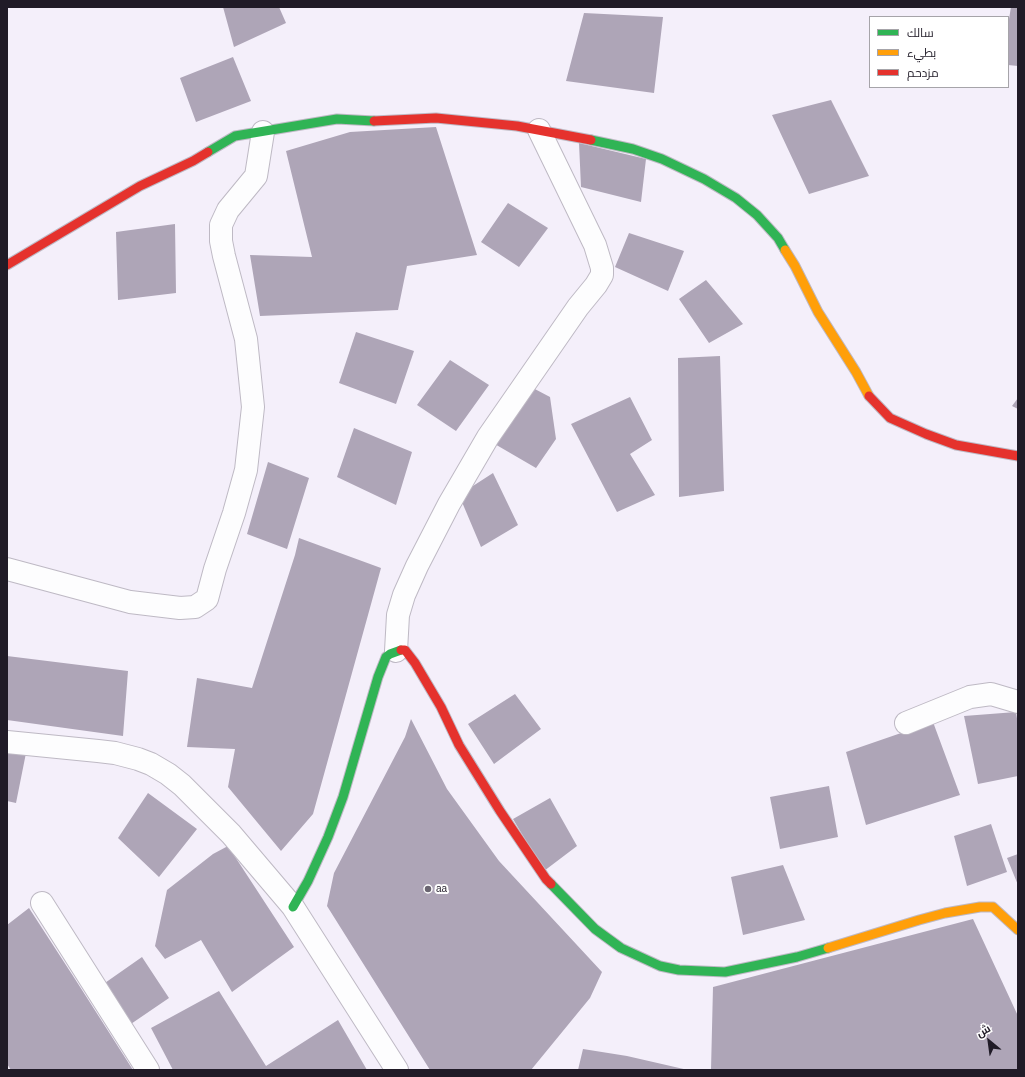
<!DOCTYPE html>
<html>
<head>
<meta charset="utf-8">
<style>
  body { margin:0 }
  #map { position:relative; width:1025px; height:1077px; overflow:hidden; background:#f4effa; font-family:Arial,Cairo,sans-serif }
  canvas { display:block }
  .frame { position:absolute; inset:0; border:8px solid #201b27; pointer-events:none }
  .legend { position:absolute; left:869px; top:16px; width:140px; height:72px; box-sizing:border-box; background:#fff; border:1px solid #a6a4a9; margin:0; padding:5px 7px; list-style:none; font-size:12px; color:#201b27 }
  .legend li { display:flex; align-items:center; gap:8px; height:20px }
  .legend b { width:20px; border:1px solid #a6a4a9 }
  .north { position:absolute; left:969px; top:1021px; width:40px; height:40px; -webkit-text-stroke:3px #fff; paint-order:stroke; rotate:331deg; font-size:11px; font-weight:700; line-height:16px; text-align:center; color:#201b27 }
  .north::after { content:''; display:block; margin:auto; width:14px; height:18px; background:#201b27; clip-path:polygon(50% 0,100% 100%,50% 72%,0 100%) }
</style>
</head>
<body>
<div id="map">
<canvas width="1025" height="1077"></canvas>
<div class="frame"></div>
<ul class="legend">
<li><b style="height:5px;background:#30b455"></b>سالك</li>
<li><b style="height:5px;background:#ff9f0a"></b>بطيء</li>
<li><b style="height:5px;background:#e5322d"></b>مزدحم</li>
</ul>
<div class="north">ش</div>
</div>
<script>
const c = document.querySelector('canvas').getContext('2d');
c.lineJoin = 'round';
function fill(path, color) { c.fillStyle = color; c.fill(path, 'evenodd'); }
const toPath = rows => new Path2D(rows.map(r => 'M' + r).join(''));
function strokePath(path, color, width, dash) { c.strokeStyle = color; c.lineWidth = width; c.lineCap = dash ? 'butt' : 'round'; c.setLineDash(dash || []); c.stroke(path); }
function drawText(font, color, halo, rows, align = 'center') {
  c.font = font + ' Arial,sans-serif'; c.lineWidth = 4; c.setLineDash([]); c.textBaseline = 'middle'; c.strokeStyle = halo; c.fillStyle = color; for (const [text, x, y, turn = 0] of rows) {
    c.save(); c.translate(x, y); c.rotate((+turn || 0) * Math.PI / 180); c.textAlign = isNaN(turn) ? turn : align; if (halo) c.strokeText(text, 0, 0); c.fillText(text, 0, 0); c.restore();
  }
}
fill(toPath([
  [223,7,279,7,286,23,234,47],
  [1011,7,1018,7,1018,66,1008,65,1008,25],
  [584,13,663,17,654,93,566,81],
  [233,57,251,101,196,122,180,78],
  [831,100,869,176,809,194,772,115],
  [436,127,477,255,407,266,398,310,260,316,250,255,312,257,286,151,350,132],
  [579,143,646,159,641,202,581,187],
  [508,203,548,228,519,267,481,242],
  [175,224,176,293,118,300,116,232],
  [629,233,684,251,668,291,615,267],
  [706,280,743,324,709,343,679,299],
  [356,332,414,351,396,404,339,383],
  [720,356,724,491,679,497,678,358],
  [450,360,489,385,456,431,417,405],
  [531,387,550,397,556,439,536,468,493,443],
  [630,397,652,440,630,454,655,495,617,512,571,424],
  [1018,398,1018,409,1012,406],
  [354,428,412,452,396,505,337,477],
  [268,462,309,478,287,549,247,534],
  [493,473,518,525,481,547,459,495],
  [299,538,381,568,313,814,281,851,228,787,235,749,187,747,197,678,252,688,295,555],
  [7,656,128,671,123,736,7,720],
  [515,694,541,729,494,764,468,724],
  [1016,712,1018,725,1018,776,978,784,964,716],
  [411,719,447,789,499,861,602,972,590,998,531,1070,430,1070,327,906,334,873,405,737],
  [933,722,960,795,866,825,846,752],
  [7,751,26,753,16,803,7,801],
  [829,786,838,837,780,849,770,797],
  [148,793,197,829,159,877,118,838],
  [550,798,577,846,544,871,513,819],
  [991,824,1007,872,967,886,954,836],
  [228,846,294,947,232,992,201,940,165,959,155,946,167,890,213,854],
  [1018,854,1018,885,1007,858],
  [783,865,805,920,743,935,731,877],
  [29,908,75,979,133,1070,11,1070,7,1064,7,925],
  [973,919,1018,1016,1018,1070,711,1070,713,987],
  [142,957,169,998,125,1028,102,985],
  [219,991,266,1066,338,1020,367,1070,173,1070,151,1028],
  [583,1049,627,1056,688,1070,578,1070]
]), '#aea5b7');
const street = toPath([
  [7,569,130,602,180,608,195,607,207,599,215,569,234,513,246,470,253,407,246,339,224,256,221,241,221,225,228,210,256,176,263,132],
  [396,651,398,615,404,595,417,566,449,504,488,437,578,307,596,285,602,275,602,268,595,245,539,130],
  [906,723,970,697,991,694,1018,702],
  [7,742,98,751,115,753,138,759,151,764,168,774,182,785,231,834,293,907,397,1070],
  [42,903,148,1070]
]);
const fast = toPath([
  [591,140,633,149,662,159,704,179,736,198,757,215,778,238,785,250],
  [208,152,235,136,337,119,374,121],
  [551,884,595,929,621,948,660,966,679,970,725,972,797,957,828,948],
  [293,907,308,881,328,837,343,797,378,677,386,657,390,654,401,650]
]);
const slow = toPath([
  [785,250,795,266,818,312,856,372,869,396],
  [828,948,919,920,945,913,980,907,993,907,1018,930]
]);
const jam = toPath([
  [374,121,436,118,517,126,591,140],
  [7,265,140,186,193,161,208,152],
  [869,396,890,418,926,434,956,445,1018,456],
  [401,650,405,650,415,663,441,707,459,745,500,811,546,879,551,884]
]);
strokePath(street, '#beb9c4', 24);
strokePath(fast, '#beb9c4', 11);
strokePath(slow, '#beb9c4', 11);
strokePath(jam, '#beb9c4', 11);
strokePath(street, '#fdfdfe', 22);
strokePath(fast, '#30b455', 9);
strokePath(slow, '#ff9f0a', 9);
strokePath(jam, '#e5322d', 9);
for (const [x, y, r, color] of [
  [428,889,4,"#6a6571"]
]) { const dot = new Path2D(); dot.arc(x, y, r, 0, 2 * Math.PI); c.fillStyle = color; c.fill(dot); strokePath(dot, '#fff', 1.5); }
drawText('10px', '#201b27', '#fff', [
  ["aa",436,889]
], 'left');
</script>
</body>
</html>
